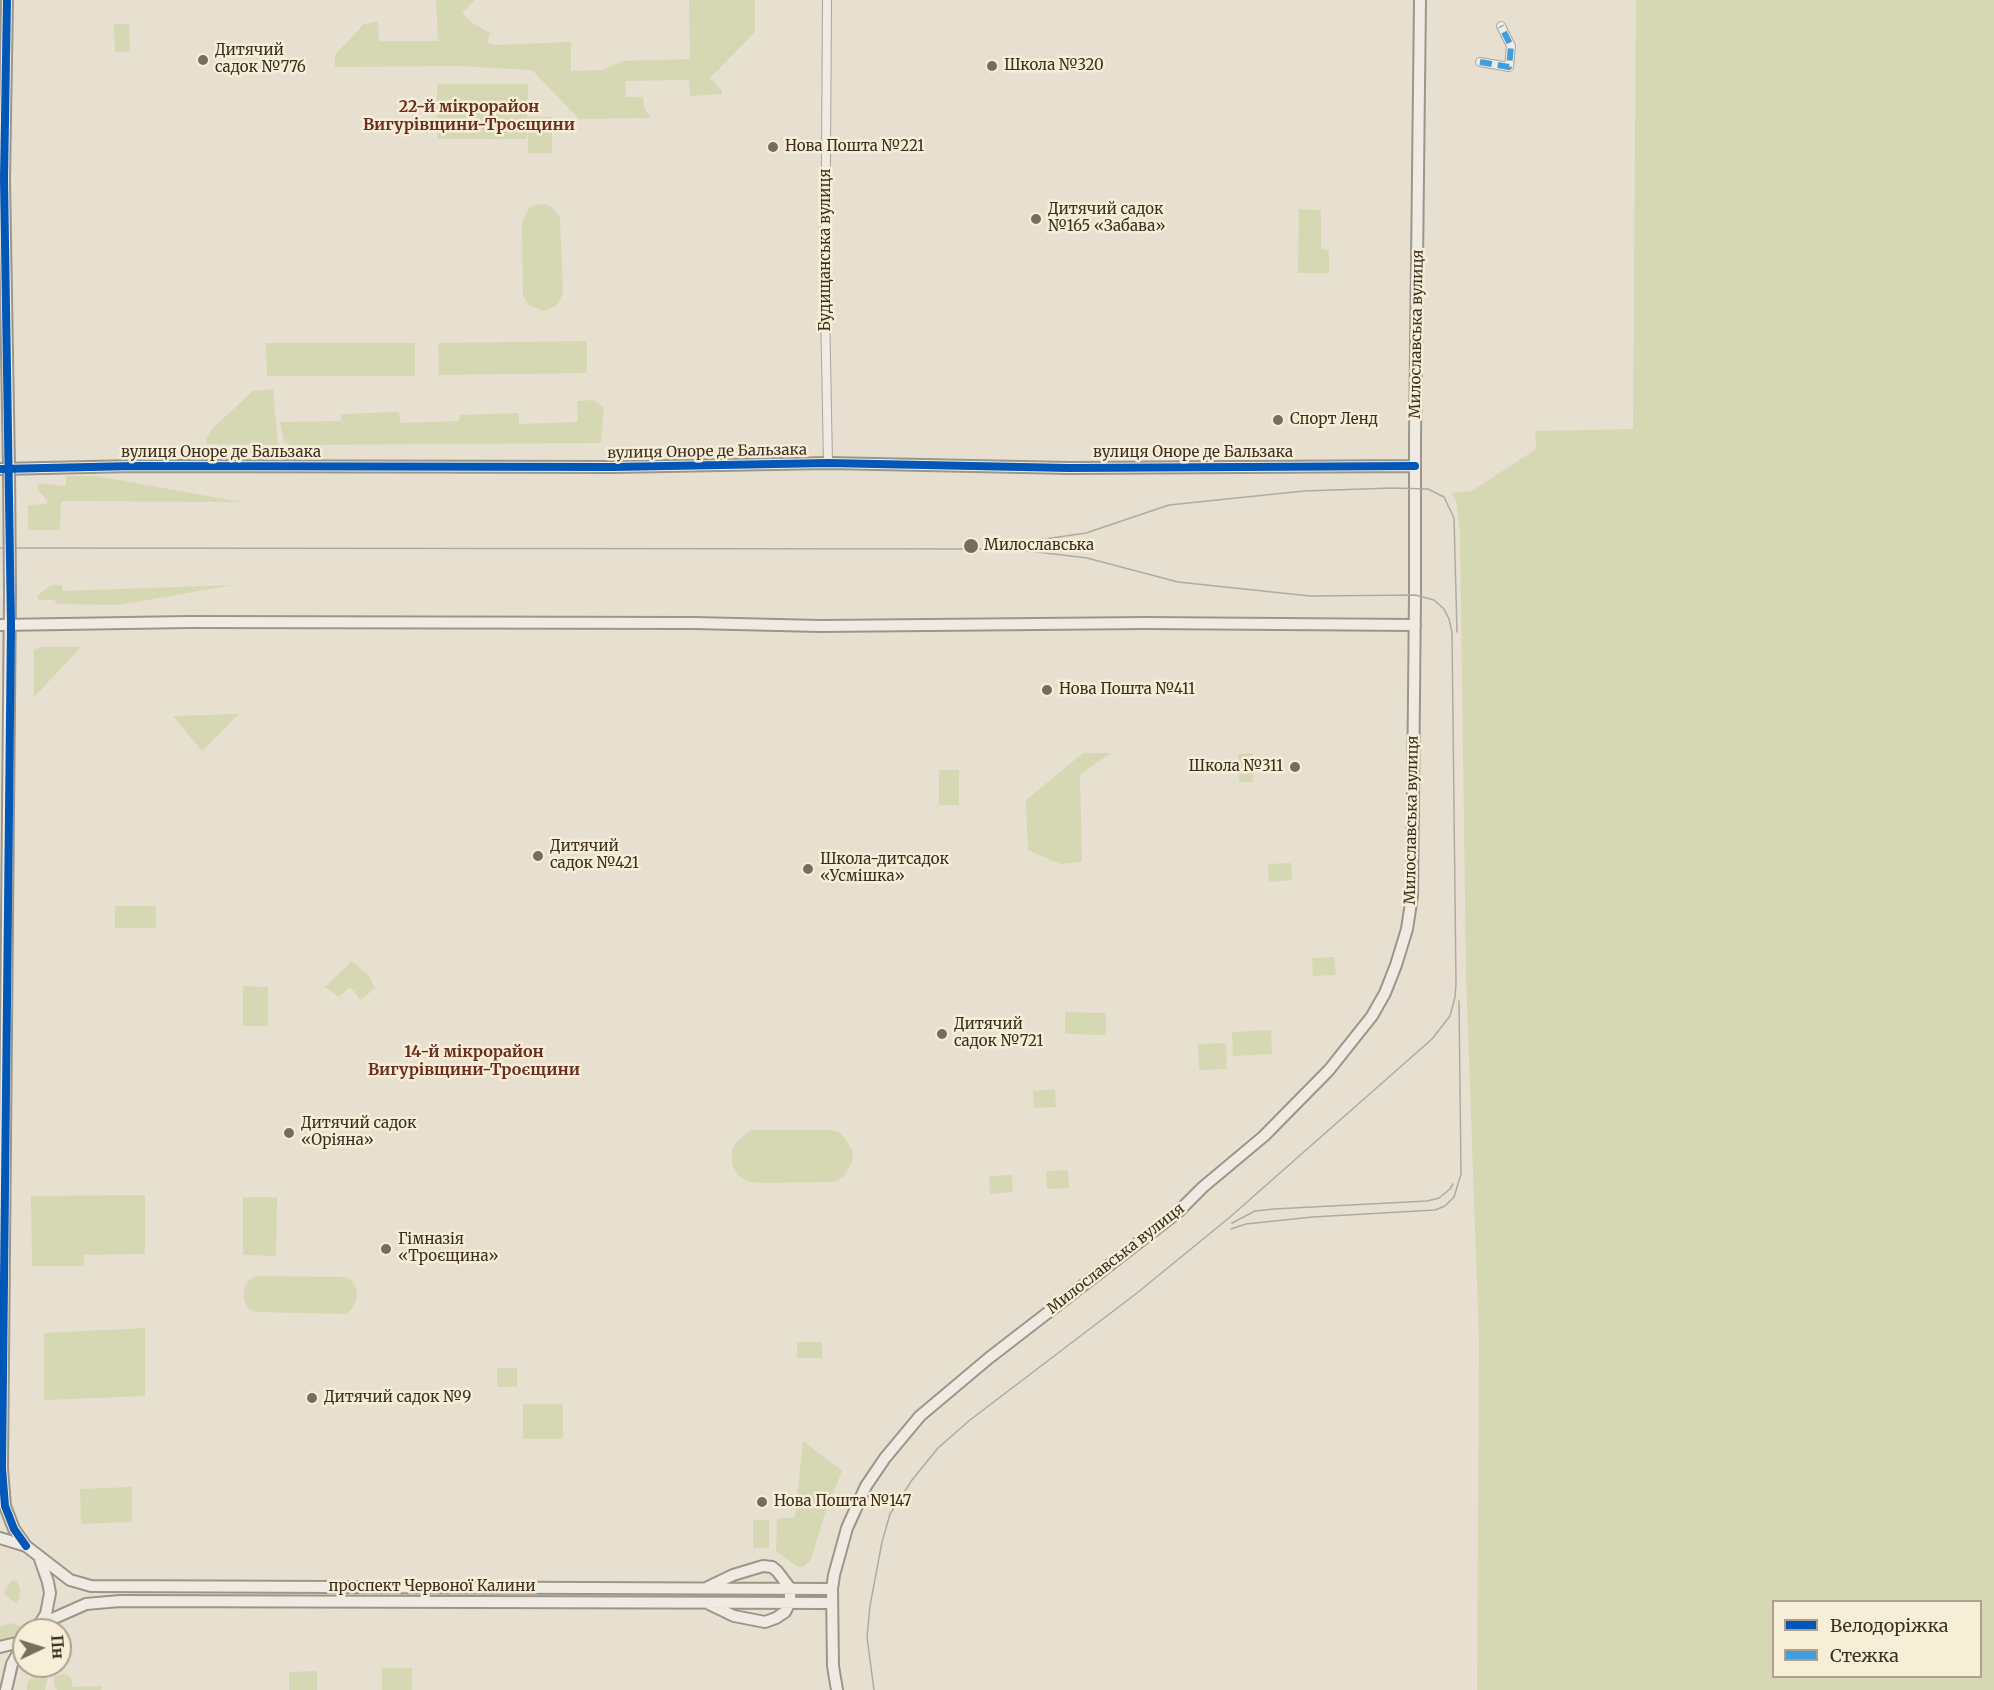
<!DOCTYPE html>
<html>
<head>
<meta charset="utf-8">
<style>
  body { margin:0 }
  #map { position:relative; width:1994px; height:1690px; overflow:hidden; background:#e7e0d1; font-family:Merriweather,serif }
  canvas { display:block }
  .legend { position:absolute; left:1772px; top:1600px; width:210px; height:78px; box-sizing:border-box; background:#f7eed8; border:2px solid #ada18e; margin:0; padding:8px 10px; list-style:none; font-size:18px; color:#3d2e20 }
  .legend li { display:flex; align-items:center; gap:12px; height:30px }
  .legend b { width:30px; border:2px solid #ada18e }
  .north { position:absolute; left:12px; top:1618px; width:60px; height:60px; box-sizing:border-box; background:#f7eed8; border:2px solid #ada18e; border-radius:50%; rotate:86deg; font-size:16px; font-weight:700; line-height:24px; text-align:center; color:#3d2e20 }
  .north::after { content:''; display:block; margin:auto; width:21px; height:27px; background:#786c5e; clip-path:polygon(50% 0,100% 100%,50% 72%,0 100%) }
</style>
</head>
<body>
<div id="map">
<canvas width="1994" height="1690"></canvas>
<ul class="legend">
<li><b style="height:8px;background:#0057b8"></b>Велодоріжка</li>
<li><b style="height:8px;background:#3f9de0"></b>Стежка</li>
</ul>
<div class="north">Пн</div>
</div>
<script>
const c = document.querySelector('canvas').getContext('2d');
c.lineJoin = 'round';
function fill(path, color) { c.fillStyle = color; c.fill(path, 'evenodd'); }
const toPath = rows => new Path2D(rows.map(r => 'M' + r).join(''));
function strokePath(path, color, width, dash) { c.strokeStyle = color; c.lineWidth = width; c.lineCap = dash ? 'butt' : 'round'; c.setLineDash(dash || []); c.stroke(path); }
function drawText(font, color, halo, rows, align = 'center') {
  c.font = font + ' Merriweather,serif'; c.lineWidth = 5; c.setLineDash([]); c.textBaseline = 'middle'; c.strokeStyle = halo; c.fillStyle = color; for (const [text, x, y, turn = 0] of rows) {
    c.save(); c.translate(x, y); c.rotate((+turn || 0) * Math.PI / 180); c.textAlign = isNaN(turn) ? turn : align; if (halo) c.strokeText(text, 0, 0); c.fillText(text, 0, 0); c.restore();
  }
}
fill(toPath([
  [436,0,475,0,462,13,474,24,490,33,487,43,497,45,571,42,571,71,603,70,623,61,690,59,689,0,755,0,755,32,710,78,722,90,722,94,690,96,689,80,625,81,626,97,643,97,644,108,651,118,579,119,532,70,457,66,335,67,335,55,364,24,378,21,379,41,438,41],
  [1636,0,1994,0,1994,1690,1477,1690,1479,1342,1466,973,1460,534,1457,504,1452,493,1472,491,1536,449,1535,431,1633,429],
  [1774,1602,1980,1602,1980,1676,1774,1676],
  [114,24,129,24,130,52,115,52],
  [437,84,528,84,527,139,437,139],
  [528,117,552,117,552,153,528,153],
  [546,204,552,207,560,217,563,294,556,306,544,311,529,305,523,295,522,223,528,209,533,205],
  [1299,209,1321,210,1321,249,1329,250,1329,273,1298,273],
  [587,341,587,373,439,375,438,343],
  [266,343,415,343,415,376,267,376],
  [273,389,278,445,206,444,206,438,213,428,253,391],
  [594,400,604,407,601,443,290,445,284,442,280,422,341,421,341,414,399,412,400,423,459,421,460,415,519,413,519,424,578,422,577,401],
  [66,476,96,476,242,502,61,501,60,530,28,530,28,505,47,504,47,500,37,489,38,483,66,486],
  [51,585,62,585,62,591,233,585,119,605,57,604,54,600,39,600,37,596],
  [40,647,81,647,34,697,34,650],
  [239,714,202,751,173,716],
  [1083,753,1111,753,1080,775,1082,862,1060,864,1028,850,1026,800],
  [1252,753,1253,782,1239,782,1238,754],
  [939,770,959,770,959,805,939,805],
  [1291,863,1292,880,1269,882,1268,864],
  [115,906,156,906,156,928,115,928],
  [1334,957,1336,975,1313,976,1312,958],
  [352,961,369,976,375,988,361,1000,350,987,339,997,325,987],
  [243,986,268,987,268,1026,243,1026],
  [1065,1012,1106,1013,1106,1035,1065,1034],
  [1271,1030,1272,1054,1233,1056,1232,1032],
  [1226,1043,1227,1069,1199,1070,1198,1044],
  [1055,1089,1056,1107,1034,1108,1033,1091],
  [751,1130,832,1130,841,1133,853,1151,852,1162,845,1175,834,1182,758,1183,746,1181,738,1175,732,1165,732,1151,735,1143],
  [1068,1170,1069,1188,1047,1189,1046,1171],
  [1012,1175,1013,1192,990,1194,989,1176],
  [145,1195,145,1254,84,1255,84,1266,32,1266,31,1196],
  [243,1197,277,1197,276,1256,243,1255],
  [256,1276,347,1277,353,1282,357,1291,356,1301,352,1309,346,1314,255,1312,248,1308,244,1300,244,1289,248,1281],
  [145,1328,145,1396,44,1400,44,1333],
  [797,1342,822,1342,822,1358,797,1358],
  [497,1368,517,1368,517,1387,497,1387],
  [523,1404,563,1404,563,1439,523,1439],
  [803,1441,842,1471,823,1519,811,1560,803,1567,798,1567,776,1551,777,1519,795,1517],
  [132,1487,132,1522,81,1524,80,1489],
  [753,1520,769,1520,769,1548,753,1548],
  [13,1580,17,1581,20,1589,19,1598,16,1604,4,1594,5,1589],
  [14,1623,24,1629,9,1638,0,1640,0,1626],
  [38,1666,43,1666,49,1672,45,1690,27,1690,27,1684],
  [382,1668,412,1668,412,1690,382,1690],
  [317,1671,317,1690,289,1690,289,1672],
  [61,1674,68,1675,72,1680,72,1687,103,1686,101,1690,57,1690,54,1685,54,1680,55,1676]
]), '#d6d7b3');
const street = toPath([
  [827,0,825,307,828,463],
  [1480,62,1509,67,1511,46,1501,26]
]);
const secondary = toPath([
  [7,0,4,179,9,468],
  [0,469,134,466,614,467,828,463,1069,468,1415,466],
  [10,593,2,1468,5,1506,14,1529,26,1546],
  [0,625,189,622,694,623,820,626,1145,623,1415,625],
  [0,1538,26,1546,70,1580,91,1586,832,1589],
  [708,1587,733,1575,763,1566,772,1567,777,1571,790,1588,790,1602,785,1612,776,1618,765,1622,734,1616,709,1604],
  [41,1624,86,1604,120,1601,832,1603],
  [36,1630,46,1614,50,1593,48,1582,40,1559],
  [0,1647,16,1643,24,1640],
  [6,1690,12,1664,24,1642],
  [837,1690,833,1666,832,1589,834,1575,847,1528,866,1486,885,1458,920,1416,989,1358,1178,1212,1203,1187,1264,1136,1329,1070,1372,1016,1385,993,1396,965,1407,929,1412,896,1415,595,1415,438,1420,0]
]);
strokePath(street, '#ada599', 10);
strokePath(secondary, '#9c958a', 14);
strokePath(street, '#efebe3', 8);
strokePath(secondary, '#efebe3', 10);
strokePath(toPath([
  [1010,544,1086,533,1169,505,1304,491,1392,488,1428,489,1444,497,1454,518,1457,632],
  [0,548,1012,549,1087,558,1178,582,1310,596,1415,595,1434,600,1444,609,1449,619,1452,632,1456,984,1455,997,1450,1016,1432,1039,1230,1217,1137,1293,970,1420,938,1448,912,1480,890,1514,882,1542,870,1606,867,1637,874,1690],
  [1232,1223,1255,1211,1274,1209,1427,1201,1439,1198,1450,1189,1453,1184],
  [1231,1229,1246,1224,1312,1217,1435,1210,1445,1206,1454,1197,1461,1174,1459,1001]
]), '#afaaa2', 1.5);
const secondaryBridge = toPath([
  [9,468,10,593]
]);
strokePath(secondaryBridge, '#9c958a', 14, []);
strokePath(secondaryBridge, '#efebe3', 10);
strokePath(toPath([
  [1480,62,1509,67,1511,46,1501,26]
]), '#3f9de0', 6, [12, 6]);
strokePath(toPath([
  [7,0,4,179,11,625,2,1468,5,1506,14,1529,26,1546],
  [0,469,134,466,614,467,828,463,1069,468,1415,466]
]), '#0057b8', 8);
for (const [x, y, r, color] of [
  [203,60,6,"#786c5e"],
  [992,66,6,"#786c5e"],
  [773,147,6,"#786c5e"],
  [1036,219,6,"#786c5e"],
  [1278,420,6,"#786c5e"],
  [971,546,8,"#786c5e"],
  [1047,690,6,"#786c5e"],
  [1295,767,6,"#786c5e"],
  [538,856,6,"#786c5e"],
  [808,869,6,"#786c5e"],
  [942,1034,6,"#786c5e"],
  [289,1133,6,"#786c5e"],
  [386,1249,6,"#786c5e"],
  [312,1398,6,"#786c5e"],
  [762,1502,6,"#786c5e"]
]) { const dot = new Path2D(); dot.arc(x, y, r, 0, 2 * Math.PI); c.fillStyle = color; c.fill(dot); strokePath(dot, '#f7eed8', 2); }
drawText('15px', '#3d2e20', '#f7eed8', [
  ["Дитячий",215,51],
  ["садок №776",215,68],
  ["Школа №320",1004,66],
  ["Нова Пошта №221",785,147],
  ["Дитячий садок",1048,210],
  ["№165 «Забава»",1048,227],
  ["Спорт Ленд",1290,420],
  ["Милославська",984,546],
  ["Нова Пошта №411",1059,690],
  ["Школа №311",1283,767,"right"],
  ["Дитячий",550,847],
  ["садок №421",550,864],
  ["Школа-дитсадок",820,860],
  ["«Усмішка»",820,877],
  ["Дитячий",954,1025],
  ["садок №721",954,1042],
  ["Дитячий садок",301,1124],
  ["«Оріяна»",301,1141],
  ["Гімназія",398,1240],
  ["«Троєщина»",398,1257],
  ["Дитячий садок №9",324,1398],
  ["Нова Пошта №147",774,1502]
], 'left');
drawText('15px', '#3d2e20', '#f7eed8', [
  ["Будищанська вулиця",826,250,-90],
  ["Милославська вулиця",1417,334,-89],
  ["вулиця Оноре де Бальзака",707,452,-1],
  ["вулиця Оноре де Бальзака",221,453],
  ["вулиця Оноре де Бальзака",1193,453],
  ["Милославська вулиця",1412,820,-89],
  ["Милославська вулиця",1116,1259,-38],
  ["проспект Червоної Калини",432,1587]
]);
drawText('bold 16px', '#6b2e1e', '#f7eed8', [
  ["22-й мікрорайон",469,107],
  ["Вигурівщини-Троєщини",469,125],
  ["14-й мікрорайон",474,1052],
  ["Вигурівщини-Троєщини",474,1070]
]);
</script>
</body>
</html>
